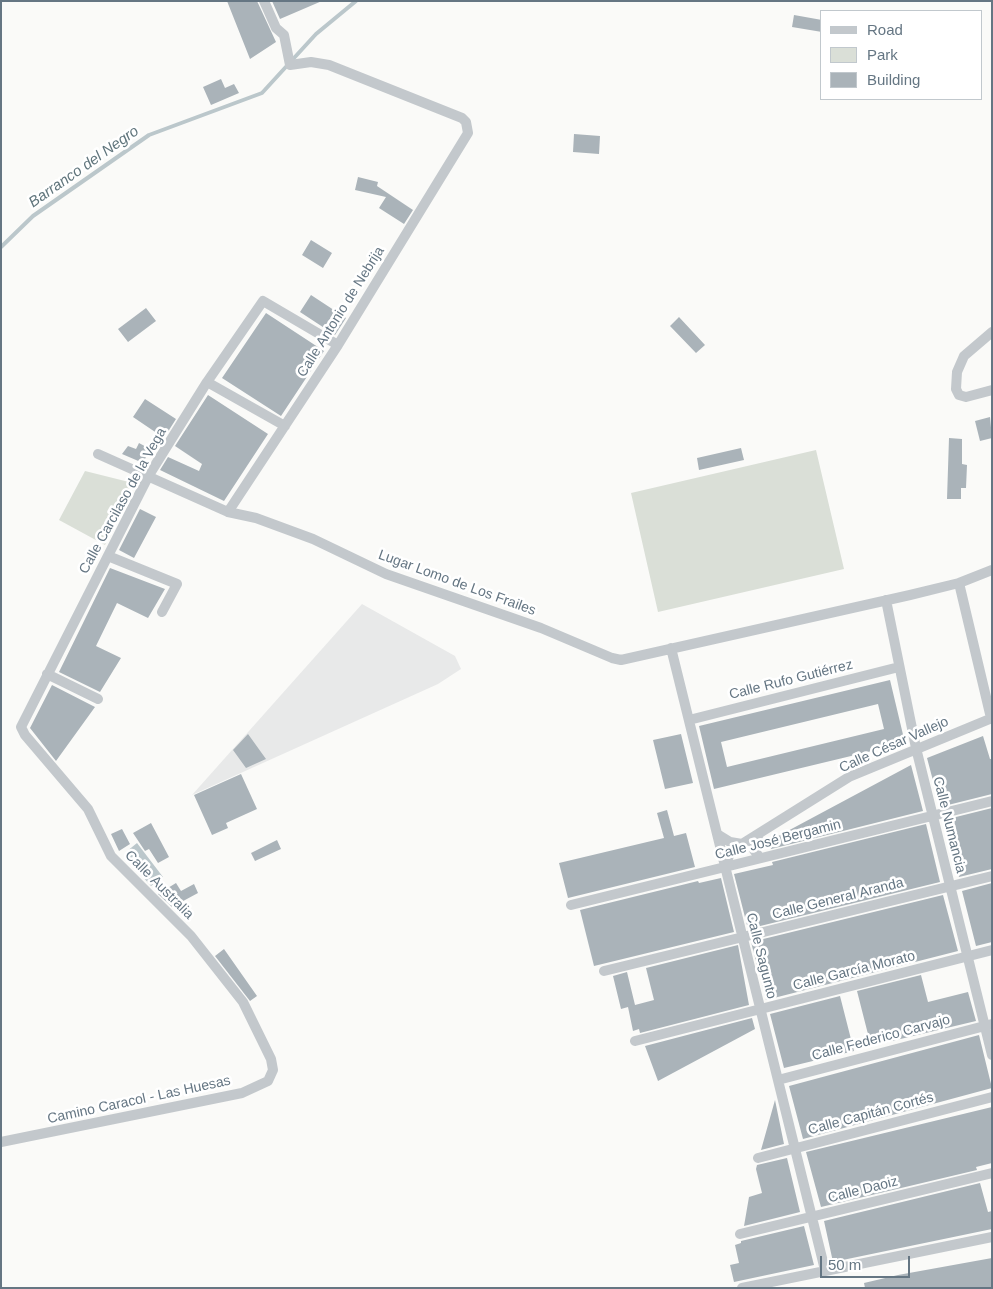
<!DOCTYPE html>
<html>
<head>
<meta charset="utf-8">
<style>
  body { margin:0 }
  #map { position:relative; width:993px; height:1289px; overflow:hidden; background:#fafaf8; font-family:Helvetica,sans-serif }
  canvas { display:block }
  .frame { position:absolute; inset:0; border:2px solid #657683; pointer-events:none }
  .legend { position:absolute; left:820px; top:10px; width:162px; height:90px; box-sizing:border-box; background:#fff; border:1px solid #c1c8cd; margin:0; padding:6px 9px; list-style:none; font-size:15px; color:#657683 }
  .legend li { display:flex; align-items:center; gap:10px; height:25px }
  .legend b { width:25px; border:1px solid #c1c8cd }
  .scale { position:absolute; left:820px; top:1256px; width:90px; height:22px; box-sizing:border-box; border:2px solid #657683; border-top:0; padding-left:6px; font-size:15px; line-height:18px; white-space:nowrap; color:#657683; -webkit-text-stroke:4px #fff; paint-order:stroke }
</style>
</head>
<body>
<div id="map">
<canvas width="993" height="1289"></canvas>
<div class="frame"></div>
<ul class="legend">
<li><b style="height:6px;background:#c3c8cc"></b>Road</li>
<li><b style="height:14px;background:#dadfd7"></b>Park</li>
<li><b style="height:14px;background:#aab3b9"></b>Building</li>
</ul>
<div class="scale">50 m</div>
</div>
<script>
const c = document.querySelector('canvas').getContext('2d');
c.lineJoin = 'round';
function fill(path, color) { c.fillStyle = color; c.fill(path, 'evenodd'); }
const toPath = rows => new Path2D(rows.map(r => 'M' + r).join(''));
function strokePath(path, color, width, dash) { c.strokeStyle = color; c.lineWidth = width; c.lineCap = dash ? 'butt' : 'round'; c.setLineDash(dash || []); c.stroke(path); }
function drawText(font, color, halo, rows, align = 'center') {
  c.font = font + ' Helvetica,sans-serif'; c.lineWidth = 5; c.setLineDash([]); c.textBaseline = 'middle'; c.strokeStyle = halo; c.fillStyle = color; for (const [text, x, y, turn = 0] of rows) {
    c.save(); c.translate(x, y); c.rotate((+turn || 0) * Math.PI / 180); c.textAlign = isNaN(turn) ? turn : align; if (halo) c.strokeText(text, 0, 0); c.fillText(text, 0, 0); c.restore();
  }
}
fill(toPath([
  [362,604,455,656,461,669,438,684,192,795]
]), '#e8e9e9');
fill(toPath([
  [816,450,844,569,658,612,631,493],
  [85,471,133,483,105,545,59,520]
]), '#dadfd7');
fill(toPath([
  [137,843,163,877,151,886,125,857,128,855,126,852]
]), '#bbc7cb');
strokePath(toPath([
  [1,247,33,216,149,135,262,93,316,34,356,1]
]), '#bbc7cb', 4);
fill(toPath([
  [227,1,257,1,276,42,250,59],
  [272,1,322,1,280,19],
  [794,15,822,20,822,32,792,27],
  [221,79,225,88,234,84,239,93,211,105,203,87],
  [574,134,600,136,599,154,573,152],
  [358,177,378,182,377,186,413,210,404,224,379,208,386,197,355,190],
  [311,240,332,253,323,268,302,255],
  [311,295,346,318,335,335,300,312],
  [146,308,156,321,128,342,118,329],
  [266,313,324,351,281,416,222,378],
  [679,317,705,345,696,353,670,326],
  [208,395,268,434,224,501,160,470,168,457,199,471,202,464,175,446],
  [145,399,176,419,164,438,133,417],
  [990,417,992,438,980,441,975,421],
  [949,438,962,439,962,464,967,465,966,488,961,488,961,499,947,499],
  [139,443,150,449,143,463,122,454,128,446,136,449],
  [741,448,744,460,699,470,697,458],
  [140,509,156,517,134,558,119,550],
  [110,568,165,589,148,618,117,603,96,646,121,658,100,692,59,672],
  [890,680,905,743,714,789,699,726],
  [878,704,884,729,727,767,721,742],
  [52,685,95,707,56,761,30,728],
  [248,734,266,759,246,768,233,750],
  [681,734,693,783,665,789,653,740],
  [983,736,990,759,992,759,992,794,940,807,927,758],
  [911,765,923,811,771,849,769,841],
  [241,774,257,809,226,823,228,828,212,835,194,795],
  [992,808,992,869,959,877,944,820],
  [667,810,674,836,686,833,695,867,568,898,559,863,664,838,657,813],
  [151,823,169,857,158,863,149,849,145,851,133,833],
  [926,824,940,882,748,929,734,874,773,865,772,862],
  [122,829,130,844,119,851,111,834],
  [277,840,281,849,255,861,251,853],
  [721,878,734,932,594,966,580,910,698,881,699,883],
  [176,883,181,891,194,884,198,893,172,907,158,894],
  [992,883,992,942,976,946,962,891],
  [943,895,958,951,766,1000,751,942],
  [738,945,749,1005,640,1033,639,1029,633,1031,628,1007,621,1009,613,976,627,972,635,1005,654,1000,646,968],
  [224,949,257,996,250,1001,215,956],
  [921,975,928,1002,968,992,976,1021,871,1046,857,991],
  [840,996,854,1051,784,1068,770,1014],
  [752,1018,755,1029,658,1081,645,1046],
  [979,1035,992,1088,803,1139,789,1086],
  [775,1100,784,1144,761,1150],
  [992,1107,992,1163,976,1167,977,1170,821,1207,806,1152],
  [787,1158,800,1212,744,1226,749,1197,762,1193,756,1169,757,1165],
  [980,1183,988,1212,992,1211,992,1229,833,1262,824,1221],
  [804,1226,814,1265,734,1282,730,1265,739,1263,735,1245,741,1243,741,1241],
  [992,1258,992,1288,865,1288,864,1283,898,1275]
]), '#aab3b9');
strokePath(toPath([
  [992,332,964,356,957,372,956,389,959,395,966,397,992,390],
  [207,382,285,426],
  [98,454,228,512,256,518,313,539,386,574,541,628,612,658,621,660,910,595,959,583,992,570],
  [228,512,338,345,468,133,466,122,462,118,329,65,311,62,290,65,284,35,276,28,264,1],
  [108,556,177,584,162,612],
  [959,583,991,718],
  [886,600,916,748,992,1055],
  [671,648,825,1270],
  [47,674,98,699],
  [689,720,899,667],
  [717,834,730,842,742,844],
  [759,834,754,843,754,850,760,858],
  [725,867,730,853,742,844,849,777,992,718],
  [571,905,992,801],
  [604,971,992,876],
  [635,1041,992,950],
  [778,1080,992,1024],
  [1,1142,242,1093,268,1081,273,1070,271,1059,243,1002,191,936,111,856,88,809,25,735,21,727,149,475,207,382,263,301,338,345],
  [758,1158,992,1097],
  [740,1234,992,1173],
  [742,1288,992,1237]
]), '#c3c8cc', 10);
drawText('14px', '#657683', '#fff', [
  ["Calle Antonio de Nebrija",341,312,-58],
  ["Calle Carcilaso de la Vega",123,501,-61],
  ["Lugar Lomo de Los Frailes",457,583,20],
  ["Calle Rufo Gutiérrez",791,680,-14],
  ["Calle César Vallejo",894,745,-24],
  ["Calle Numancia",949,825,76],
  ["Calle José Bergamin",778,840,-14],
  ["Calle Australia",159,885,45],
  ["Calle General Aranda",838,899,-14],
  ["Calle Sagunto",761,956,76],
  ["Calle García Morato",854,971,-14],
  ["Calle Federico Carvajo",881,1038,-15],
  ["Camino Caracol - Las Huesas",139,1100,-12],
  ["Calle Capitán Cortés",871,1114,-15],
  ["Calle Daoiz",863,1190,-14]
]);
drawText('italic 15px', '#60757c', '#fff', [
  ["Barranco del Negro",84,167,-35]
]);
</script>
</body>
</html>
